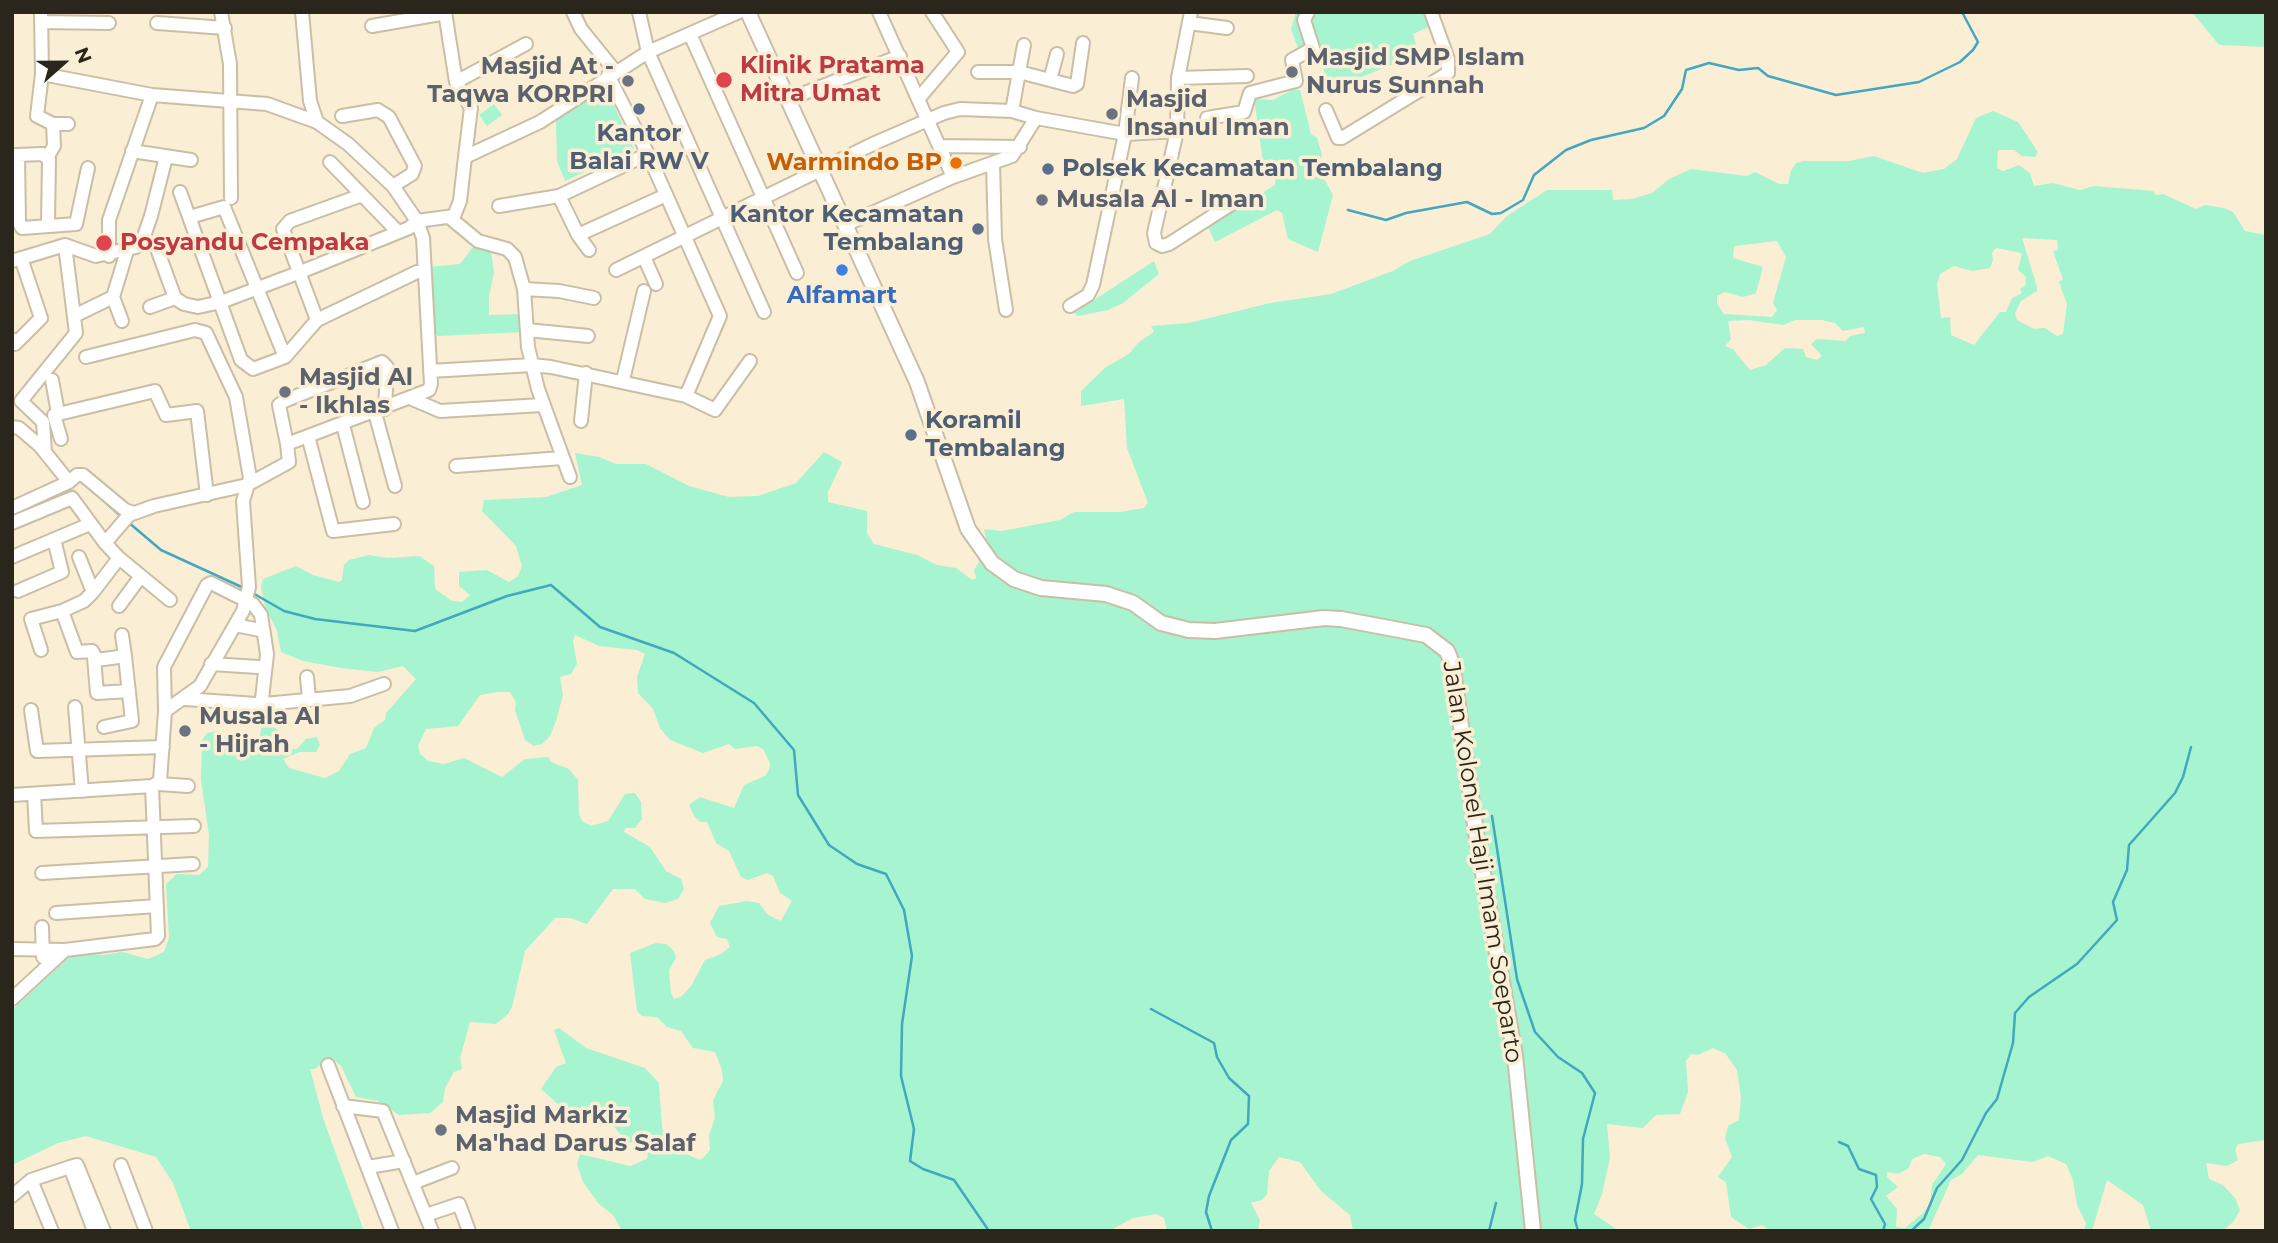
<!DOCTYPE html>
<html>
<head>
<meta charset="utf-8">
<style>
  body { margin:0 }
  #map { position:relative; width:2278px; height:1243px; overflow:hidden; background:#faeed5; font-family:Montserrat,sans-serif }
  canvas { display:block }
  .frame { position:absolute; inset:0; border:14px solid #2a261c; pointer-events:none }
  .north { position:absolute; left:28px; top:28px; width:70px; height:70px; -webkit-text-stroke:5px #faeed5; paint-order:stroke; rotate:69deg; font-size:19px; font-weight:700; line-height:28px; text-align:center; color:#2a261c }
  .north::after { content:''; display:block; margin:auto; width:24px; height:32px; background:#2a261c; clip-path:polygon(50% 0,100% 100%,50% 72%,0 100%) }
</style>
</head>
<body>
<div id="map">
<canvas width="2278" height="1243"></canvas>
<div class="frame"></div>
<div class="north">N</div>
</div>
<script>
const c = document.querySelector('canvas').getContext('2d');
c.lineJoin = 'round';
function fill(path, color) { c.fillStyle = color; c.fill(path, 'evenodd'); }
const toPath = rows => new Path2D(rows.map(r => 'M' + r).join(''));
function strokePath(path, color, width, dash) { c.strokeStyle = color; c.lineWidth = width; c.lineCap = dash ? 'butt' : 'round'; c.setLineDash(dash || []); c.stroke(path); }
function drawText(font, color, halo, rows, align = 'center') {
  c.font = font + ' Montserrat,sans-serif'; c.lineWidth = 7; c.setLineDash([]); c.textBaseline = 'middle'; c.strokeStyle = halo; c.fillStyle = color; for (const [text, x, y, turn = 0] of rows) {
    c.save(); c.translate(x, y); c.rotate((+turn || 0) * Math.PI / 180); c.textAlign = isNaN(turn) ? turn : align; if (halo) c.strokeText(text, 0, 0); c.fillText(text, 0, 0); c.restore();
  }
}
fill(toPath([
  [1296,12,1424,12,1429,27,1413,34,1419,54,1329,90,1318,49,1300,54,1291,29],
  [2192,12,2266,12,2266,47,2219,45],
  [604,84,634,149,565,181,557,161,556,121],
  [1292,90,1300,90,1311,134,1317,138,1322,155,1319,161,1323,177,1333,195,1318,252,1288,239,1282,213,1277,210,1215,242,1208,227,1275,185,1275,168,1264,168,1254,99,1273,100],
  [494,104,502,115,487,126,479,115],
  [1993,111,2018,122,2038,152,2035,157,2022,156,2014,150,1998,150,1997,168,2003,171,2019,165,2030,173,2034,186,2053,183,2080,190,2094,186,2153,191,2156,195,2163,194,2196,209,2205,205,2224,208,2233,212,2245,231,2266,235,2266,1140,2238,1144,2235,1150,2238,1160,2227,1166,2206,1163,2209,1179,2223,1185,2235,1198,2240,1210,2234,1221,2223,1231,2151,1231,2143,1205,2107,1180,2092,1231,2084,1231,2086,1223,2077,1205,2073,1180,2066,1164,2048,1156,2033,1162,1978,1155,1962,1174,1951,1180,1928,1231,1771,1231,1762,1225,1749,1229,1731,1217,1726,1182,1718,1177,1732,1157,1725,1138,1728,1126,1739,1120,1741,1098,1737,1070,1725,1053,1713,1048,1698,1055,1691,1054,1686,1061,1688,1092,1680,1114,1656,1115,1643,1128,1607,1124,1610,1158,1602,1194,1594,1214,1619,1231,1353,1231,1350,1215,1321,1191,1300,1162,1279,1157,1269,1171,1267,1194,1262,1200,1251,1203,1260,1220,1258,1231,1167,1231,1164,1218,1156,1214,1133,1218,1109,1231,622,1231,613,1215,599,1204,583,1182,577,1164,580,1154,630,1166,647,1159,649,1145,626,1142,612,1124,593,1113,560,1106,541,1089,556,1067,566,1063,554,1030,559,1028,586,1048,645,1068,659,1083,662,1128,669,1141,681,1152,700,1160,703,1158,710,1150,709,1135,715,1118,713,1100,723,1081,722,1070,715,1052,693,1048,681,1031,667,1027,657,1017,642,1016,637,1011,630,953,656,943,666,944,674,951,676,958,669,970,671,993,674,999,681,997,691,986,705,960,721,954,730,947,727,939,717,937,710,923,719,906,747,901,759,903,768,915,781,921,792,901,780,893,773,876,767,873,748,880,741,877,729,851,716,843,707,822,700,822,695,817,689,805,700,797,734,808,744,785,765,776,769,770,770,763,763,749,757,746,735,749,729,744,703,753,670,740,660,728,653,709,638,693,637,677,645,654,637,650,599,646,575,635,573,641,577,664,571,674,560,677,563,695,556,721,550,736,542,744,534,746,525,740,515,710,516,702,510,692,498,692,480,695,458,726,426,729,418,746,420,754,428,761,444,764,464,758,502,777,525,759,549,757,551,762,569,769,578,780,579,814,582,821,591,826,608,821,625,794,635,793,641,802,642,819,635,828,625,828,624,832,650,847,666,871,681,879,684,889,678,899,665,903,645,899,635,889,613,889,587,924,570,918,555,918,525,951,512,1007,508,1014,496,1024,470,1022,460,1058,462,1069,454,1072,445,1088,443,1102,430,1113,399,1115,378,1101,356,1097,341,1066,334,1060,326,1060,315,1069,310,1069,324,1121,364,1231,191,1231,173,1183,156,1157,86,1136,58,1143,12,1165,12,1010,68,958,85,953,104,955,122,952,148,959,164,952,169,938,166,884,177,874,199,875,208,867,209,835,201,780,202,740,207,733,218,731,231,740,254,745,259,740,262,725,269,724,281,732,281,747,285,750,297,749,306,739,317,737,320,745,316,752,300,752,283,759,289,768,325,778,339,771,350,754,366,748,374,728,385,720,386,713,416,679,403,666,378,672,341,668,303,661,281,652,277,630,265,608,261,586,263,579,296,566,313,575,339,582,342,580,344,565,349,560,369,555,388,558,419,556,434,566,435,589,452,601,462,602,470,595,459,586,459,572,487,570,509,582,518,576,522,566,516,546,482,511,484,500,546,497,582,485,575,453,599,457,616,464,646,464,689,486,729,497,758,496,796,483,824,452,842,462,828,492,828,502,867,511,867,533,874,544,917,555,937,565,956,568,972,580,976,578,974,570,988,548,984,529,1002,531,1060,520,1074,512,1120,512,1144,508,1148,503,1127,448,1124,399,1081,406,1081,391,1106,367,1129,354,1139,342,1154,332,1151,326,1189,323,1270,303,1331,294,1393,271,1410,261,1490,234,1507,216,1547,190,1612,190,1613,200,1632,199,1652,193,1669,179,1691,169,1747,176,1755,172,1779,184,1788,184,1791,171,1796,163,1804,161,1849,161,1874,156,1923,173,1944,169,1957,159,1976,118],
  [2022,238,2057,240,2058,250,2053,251,2063,279,2059,282,2067,304,2063,334,2057,336,2045,328,2034,329,2017,320,2015,313,2021,301,2037,291,2037,287],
  [1777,241,1786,257,1773,303,1777,310,1772,317,1724,314,1717,304,1717,296,1725,292,1743,297,1756,293,1763,267,1733,258,1734,246],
  [1996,248,2022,253,2018,270,2026,277,2025,286,2020,289,2022,293,2012,298,2006,312,2000,312,1974,345,1951,335,1950,317,1941,318,1937,284,1940,274,1954,266,1972,271,1990,268,1993,260,1992,253],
  [1749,320,1783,325,1795,320,1822,320,1835,323,1843,331,1864,327,1865,333,1850,336,1845,341,1817,339,1811,344,1822,356,1817,360,1806,357,1803,349,1785,348,1766,365,1750,370,1733,349,1725,346,1731,339,1728,321],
  [1924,1154,1940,1157,1946,1164,1932,1185,1930,1204,1923,1213,1905,1228,1896,1227,1897,1209,1886,1196,1898,1187,1887,1177,1887,1172,1898,1174,1909,1168,1912,1159],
  [483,246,491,250,494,273,489,296,489,315,523,314,525,332,438,336,433,331,428,267,460,264,473,247],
  [1154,261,1159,274,1123,303,1108,310,1078,316,1074,313]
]), '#a6f4d0');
strokePath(toPath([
  [1348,210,1386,220,1406,213,1467,202,1492,214,1501,213,1523,200,1534,175,1566,150,1591,140,1644,128,1664,116,1682,89,1686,70,1709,63,1739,70,1758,68,1768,76,1836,95,1919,82,1960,62,1973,50,1978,42,1962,12],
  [104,501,123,518],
  [128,522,161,550,246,589],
  [251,592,284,611,315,619,415,631,507,596,551,585,600,627,674,653,754,703,794,750,798,795,829,845,857,864,886,874,904,910,912,956,902,1024,901,1076,914,1129,910,1161,923,1169,954,1180,989,1231],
  [1492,816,1517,979,1523,997,1535,1032,1558,1057,1582,1073,1595,1093,1583,1139,1582,1184,1575,1220,1578,1231],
  [1151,1009,1214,1043,1217,1057,1229,1078,1249,1096,1248,1124,1231,1140,1209,1196,1206,1212,1212,1231],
  [1839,1142,1848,1146,1859,1169,1876,1175,1877,1187,1871,1199,1885,1224,1883,1231],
  [1489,1231,1496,1203],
  [1911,1231,1924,1219,1937,1188,1962,1160,1986,1113,1997,1099,2013,1043,2015,1013,2029,997,2077,964,2117,920,2113,902,2127,870,2129,845,2175,793,2183,777,2191,747]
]), '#42a7bf', 2.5);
const minor = toPath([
  [41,12,42,74,37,116,53,124,68,124],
  [221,12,230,64,231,198],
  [445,12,456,82,471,108,465,157],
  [573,12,581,29,615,71],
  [639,12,648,52,764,312],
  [879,12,953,177],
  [41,22,109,23],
  [157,23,225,28],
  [1189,23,1227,28],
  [372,26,446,13],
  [690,34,797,273],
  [978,72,1019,72,1024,45],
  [42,74,152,95,267,104,317,122],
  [608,75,648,154,720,316,686,396],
  [1178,78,1247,76],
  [1050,80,1057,54],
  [456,82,526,44],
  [919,98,958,52,932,12],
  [789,99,900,56],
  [1326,110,1338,138,1342,138,1448,73,1448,59,1431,12],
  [1012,111,1019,72,1073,86,1077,84,1083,43],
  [342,116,378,110,389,117,415,166,412,174,393,186],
  [1207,118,1244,112,1250,93,1296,81,1292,60,1313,48,1304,20,1308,12],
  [1177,131,1154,233,1156,243,1162,246,1169,244,1239,199],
  [941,146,1020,147],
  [132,151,191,160],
  [12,155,18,155,19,223,22,228,76,224,88,168],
  [18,155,42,154,49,159,48,224],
  [48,156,54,146,53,124],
  [330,162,398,232],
  [993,163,995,239,1006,310],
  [180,192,241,360,253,369,285,357,317,320,417,272],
  [559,196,578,235,664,196],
  [499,206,559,196,648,154],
  [190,217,224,207,285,357],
  [449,217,478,241,507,249,515,257,524,289,528,347,538,389,570,477],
  [845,225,953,177,1012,156,1036,118,1125,134,1177,131,1178,78,1191,12],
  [578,235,589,250],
  [156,246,175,298,184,304,198,307,221,302,298,273,409,228,417,221,454,216,460,201,465,157,540,122,648,52,739,12],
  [109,256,109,220,152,95],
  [644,257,656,284],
  [12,261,65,245,96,256,136,247,143,239,151,216,166,157],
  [616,270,875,143,944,113,960,109,1012,111,1036,118],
  [524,289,559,291,594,298],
  [113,297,122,321],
  [1070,306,1088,295,1093,285,1125,134,1132,78],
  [150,307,175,298],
  [74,316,113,297,127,251],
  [317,320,283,229,290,221,362,195],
  [527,330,588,336],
  [12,339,15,344,41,318,21,258],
  [430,371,532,365,551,367,686,396,715,410,750,361],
  [52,380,58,413],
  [623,380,644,291],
  [412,399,440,411,542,405],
  [375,413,395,486],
  [581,421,586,373],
  [343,425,363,502],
  [12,427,19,428,40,446,69,482,77,475,83,475,125,510,134,513],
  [308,436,333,531,394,524],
  [61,439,54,415,155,391,166,415,197,411,207,495],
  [287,444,279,405,284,401,382,362,387,367,385,409],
  [45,452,43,422,21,401,76,333,65,245],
  [456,466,562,458],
  [12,508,69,482],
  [12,523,72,498,105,543],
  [12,557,90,524],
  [79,557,93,592],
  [119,558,170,600],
  [18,591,62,572,54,539],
  [119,606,141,576],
  [62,611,77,652,92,651,97,660,125,656,122,635],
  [235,625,260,630],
  [41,650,31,619,62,611,84,601,93,592,119,558,105,543,129,515,154,506,247,485,289,462,287,444,429,390,431,384,423,238,417,221,393,186,348,144,317,122,310,101,302,12],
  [94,658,97,693,129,691],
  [211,664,258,667],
  [307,677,309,700],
  [185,699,256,704],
  [75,707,82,791],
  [31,710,37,751,163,747],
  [165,711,164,667,207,585,211,583,253,604,261,615,267,654,262,699,264,704,350,696,384,684],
  [104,727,132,721,125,656],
  [159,784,188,786],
  [34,794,36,831,194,826],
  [12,795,152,786],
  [42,873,193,864],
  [56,913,157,906],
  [42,927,43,957],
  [12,949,65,950,155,939,158,936,152,786,160,781,165,711,200,686,243,611,249,587,243,501,250,478,236,397,206,333,195,330,86,357],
  [12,999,65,950],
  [328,1065,392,1231],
  [343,1106,383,1111,432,1231],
  [121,1165,146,1231],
  [368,1167,404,1161],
  [31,1180,52,1231],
  [413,1183,452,1168],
  [12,1196,31,1180,70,1167],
  [426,1215,459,1204,469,1231],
  [94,1231,70,1167,77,1165,104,1231]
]);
const major = toPath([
  [748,12,917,382,968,529,992,563,1014,579,1041,588,1106,594,1133,603,1161,623,1189,630,1215,631,1324,618,1341,619,1426,635,1447,651,1452,663,1477,839,1515,1056,1533,1231]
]);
strokePath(minor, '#c9bea6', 16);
strokePath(major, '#c9bea6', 18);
strokePath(minor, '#fff', 12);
strokePath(major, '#fff', 14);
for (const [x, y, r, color] of [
  [1292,72,7,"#6b7280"],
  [724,80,9,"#e0444e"],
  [628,81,7,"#6b7280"],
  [639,109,7,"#5c6f8a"],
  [1112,114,7,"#6b7280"],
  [956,163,7,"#e8710a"],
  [1048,169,7,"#5c6f8a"],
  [1042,200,7,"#6b7280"],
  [978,229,7,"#5c6f8a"],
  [104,243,9,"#e0444e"],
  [842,270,7,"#3f7fe0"],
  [285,392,7,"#6b7280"],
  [911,435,7,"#5c6f8a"],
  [185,731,7,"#6b7280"],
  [441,1130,7,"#6b7280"]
]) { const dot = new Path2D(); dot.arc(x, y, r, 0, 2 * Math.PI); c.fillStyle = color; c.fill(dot); strokePath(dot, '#faeed5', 2.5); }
drawText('bold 24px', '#5b616d', '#faeed5', [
  ["Masjid SMP Islam",1306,58],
  ["Nurus Sunnah",1306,86],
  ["Masjid At -",614,67,"right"],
  ["Taqwa KORPRI",614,95,"right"],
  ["Masjid",1126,100],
  ["Insanul Iman",1126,128],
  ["Musala Al - Iman",1056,200],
  ["Masjid Al",299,378],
  ["- Ikhlas",299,406],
  ["Musala Al",199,717],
  ["- Hijrah",199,745],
  ["Masjid Markiz",455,1116],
  ["Ma'had Darus Salaf",455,1144]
], 'left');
drawText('bold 24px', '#be3a42', '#faeed5', [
  ["Klinik Pratama",740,66],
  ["Mitra Umat",740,94],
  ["Posyandu Cempaka",120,243]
], 'left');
drawText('bold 24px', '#4e5e75', '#faeed5', [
  ["Kantor",639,134,"center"],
  ["Balai RW V",639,162,"center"],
  ["Polsek Kecamatan Tembalang",1062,169],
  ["Kantor Kecamatan",964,215,"right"],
  ["Tembalang",964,243,"right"],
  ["Koramil",925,421],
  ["Tembalang",925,449]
], 'left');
drawText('bold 24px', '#c56008', '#faeed5', [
  ["Warmindo BP",942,163]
], 'right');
drawText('bold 24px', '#366cbe', '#faeed5', [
  ["Alfamart",842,296]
]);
drawText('24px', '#2a261c', '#faeed5', [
  ["Jalan Kolonel Haji Imam Soeparto",1482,862,81]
]);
</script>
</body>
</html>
